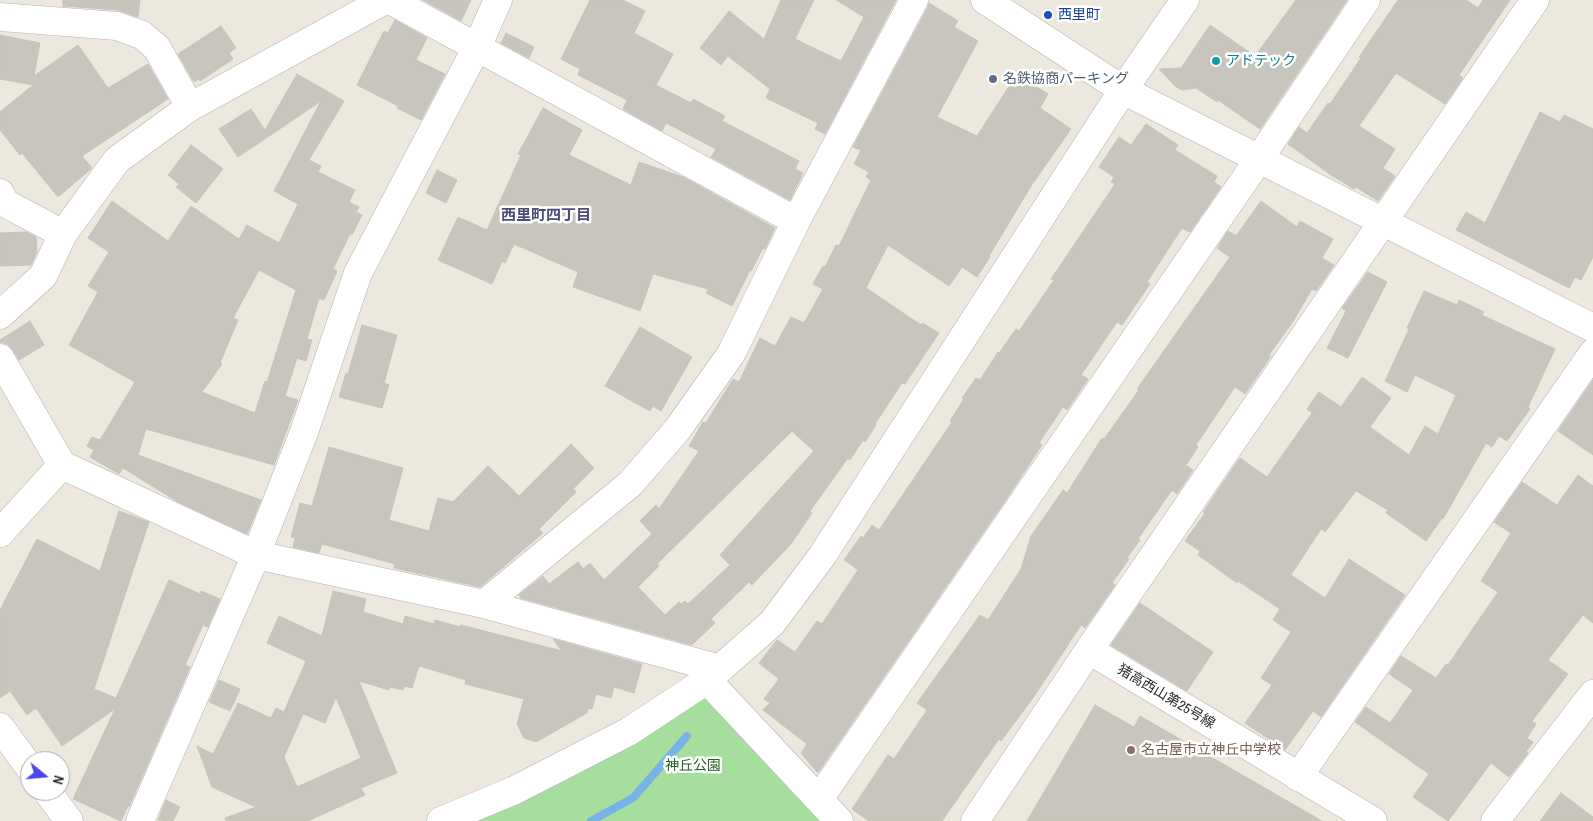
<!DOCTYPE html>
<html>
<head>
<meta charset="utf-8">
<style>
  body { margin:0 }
  #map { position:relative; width:1593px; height:821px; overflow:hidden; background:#ece8dd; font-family:"Archivo Narrow",sans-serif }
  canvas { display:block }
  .north { position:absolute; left:20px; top:751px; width:50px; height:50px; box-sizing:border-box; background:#fff; border:1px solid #aaa; border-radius:50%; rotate:107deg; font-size:14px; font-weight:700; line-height:20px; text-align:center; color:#2a2a2a }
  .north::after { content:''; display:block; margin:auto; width:18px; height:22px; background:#4a47ef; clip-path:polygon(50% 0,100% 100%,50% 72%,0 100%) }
</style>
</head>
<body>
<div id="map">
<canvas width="1593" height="821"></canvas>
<div class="north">N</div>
</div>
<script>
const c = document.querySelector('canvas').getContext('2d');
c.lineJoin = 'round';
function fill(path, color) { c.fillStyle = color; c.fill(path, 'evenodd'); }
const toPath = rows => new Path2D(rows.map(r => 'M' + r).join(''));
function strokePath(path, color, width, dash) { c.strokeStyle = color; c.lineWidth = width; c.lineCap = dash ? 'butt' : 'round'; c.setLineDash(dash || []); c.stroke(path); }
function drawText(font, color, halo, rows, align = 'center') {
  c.font = font + ' "Archivo Narrow","Noto Sans JP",sans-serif'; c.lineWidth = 5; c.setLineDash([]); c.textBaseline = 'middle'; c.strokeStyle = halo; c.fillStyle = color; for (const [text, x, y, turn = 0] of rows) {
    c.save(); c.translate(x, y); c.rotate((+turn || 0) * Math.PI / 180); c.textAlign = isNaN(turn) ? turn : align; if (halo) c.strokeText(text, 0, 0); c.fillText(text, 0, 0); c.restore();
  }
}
fill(toPath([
  [706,695,820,821,465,821]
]), '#a6df9d');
strokePath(toPath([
  [591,821,633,798,687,736]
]), '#77b3e7', 8);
const building = toPath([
  [63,0,140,0,138,17,118,10,63,6,63,0],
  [423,0,471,0,461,21,423,0],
  [590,0,623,0,645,11,634,33,673,54,656,85,691,103,693,99,725,116,722,121,799,161,795,169,803,173,790,200,711,157,716,149,666,123,662,131,623,109,627,100,578,75,580,69,561,59,590,0],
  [781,0,814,0,795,39,841,61,864,17,836,0,896,0,825,134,815,129,818,123,766,98,770,89,728,56,721,65,700,48,729,11,764,39,781,0],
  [1296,0,1347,0,1260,129,1218,100,1217,102,1196,88,1182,90,1175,86,1159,69,1181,68,1210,25,1255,56,1296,0],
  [1398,0,1466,0,1478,8,1483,0,1510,0,1459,75,1463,78,1445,104,1396,73,1359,126,1395,149,1383,168,1395,176,1378,201,1356,187,1354,189,1331,175,1288,144,1299,127,1307,133,1328,103,1330,104,1361,58,1359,57,1398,0],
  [929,3,958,21,954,27,978,41,937,117,977,136,1017,74,1048,94,1040,108,1071,129,1031,186,989,256,990,257,977,277,962,267,949,286,888,245,866,288,921,325,922,323,939,333,905,384,902,383,875,424,876,425,865,442,863,440,850,460,848,458,810,511,812,513,791,544,752,585,749,582,711,619,715,623,692,645,521,598,519,595,543,576,549,584,578,562,583,569,590,563,604,580,652,534,640,521,656,505,659,509,699,451,689,446,703,422,706,423,733,379,739,382,760,338,775,346,791,317,804,323,823,289,813,284,823,266,825,267,836,245,839,246,871,180,866,177,869,172,854,164,861,150,853,147,928,7,929,3],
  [792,431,814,451,720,555,730,565,688,604,685,601,681,604,679,602,665,615,638,587,659,566,657,564,792,431],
  [395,20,427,38,416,60,445,74,421,120,397,108,398,106,357,85,384,31,388,33,395,20],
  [221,26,236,48,229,53,233,59,200,81,199,79,194,82,178,54,221,26],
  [506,33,534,47,529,58,501,43,506,33],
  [0,35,40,43,34,76,78,45,108,88,148,64,168,99,82,156,92,168,58,197,22,153,20,155,0,130,0,112,33,85,0,79,0,35],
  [297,74,344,101,309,160,321,166,318,172,355,190,349,202,359,207,356,212,362,215,352,235,350,234,333,269,337,271,324,300,319,298,307,339,312,340,306,361,297,358,285,396,298,400,274,465,146,429,138,455,261,500,247,534,178,502,123,468,119,474,90,457,94,450,87,446,92,437,100,440,135,382,69,345,98,292,88,286,109,252,88,238,112,201,168,241,191,206,239,239,247,225,279,243,298,204,274,191,321,101,238,157,219,129,251,109,265,130,297,74],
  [259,270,296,290,267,382,265,381,255,413,202,392,222,364,220,363,238,320,233,318,259,270],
  [543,108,582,130,569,155,631,185,639,162,683,177,775,228,765,249,763,248,751,271,750,270,732,306,706,293,708,289,653,274,640,311,573,287,578,272,514,244,505,263,502,261,492,284,438,260,458,217,487,230,521,155,518,154,543,108],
  [1540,112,1560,122,1564,115,1593,129,1593,257,1581,280,1575,277,1569,288,1456,230,1466,212,1485,223,1540,112],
  [1146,124,1178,145,1175,150,1217,176,1214,182,1221,187,1190,232,1182,228,1147,282,1150,284,1122,325,1117,322,1081,375,1088,379,1067,410,1063,407,1039,443,1042,445,1009,495,819,771,817,772,801,753,807,744,763,710,770,703,764,699,779,679,759,663,777,640,795,652,817,621,822,624,858,570,844,560,861,536,863,538,872,525,879,530,952,422,950,421,964,399,962,398,976,378,980,380,998,352,999,353,1016,329,1019,331,1054,280,1051,279,1115,184,1111,182,1114,177,1099,167,1119,137,1131,145,1146,124],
  [191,145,223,169,196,203,176,187,179,184,168,175,191,145],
  [437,170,457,180,446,203,426,193,437,170],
  [1261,201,1297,227,1300,221,1333,239,1322,258,1334,265,1316,291,1312,289,1294,320,1269,355,1271,356,1245,394,1235,387,1196,445,1198,447,1186,465,1193,470,1177,494,1172,490,1138,539,1140,540,1127,558,1129,559,1112,583,1115,585,1085,628,1081,625,1035,695,1001,741,999,739,942,821,869,821,852,809,888,755,894,759,927,710,917,703,980,615,988,620,1021,569,1031,536,1063,490,1067,493,1102,438,1104,439,1139,390,1137,389,1230,257,1217,248,1228,231,1236,236,1261,201],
  [26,232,36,237,37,252,31,265,0,266,0,233,26,232],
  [1368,272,1387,282,1348,358,1327,348,1346,311,1342,308,1368,272],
  [1424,291,1457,305,1459,300,1484,312,1482,315,1555,349,1528,407,1530,409,1507,441,1499,436,1492,447,1486,443,1443,519,1442,518,1426,541,1386,513,1388,510,1356,491,1325,532,1321,529,1291,575,1325,598,1349,559,1405,595,1321,717,1313,711,1285,750,1245,723,1272,685,1261,678,1291,632,1273,620,1280,609,1238,581,1237,583,1198,555,1200,551,1185,541,1205,513,1203,512,1240,458,1267,477,1312,413,1307,409,1319,392,1341,407,1362,377,1391,398,1370,427,1409,455,1425,426,1438,434,1456,395,1415,375,1407,392,1385,381,1409,329,1407,328,1424,291],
  [30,321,44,345,19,360,13,350,7,344,0,342,0,340,30,321],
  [362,325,397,335,384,383,389,385,382,408,339,397,346,373,348,374,362,325],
  [640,327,692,357,661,411,653,406,650,411,605,386,640,327],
  [1593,380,1593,455,1558,431,1593,380],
  [571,444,594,468,573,489,576,492,539,529,543,533,480,587,394,568,395,564,322,544,319,553,293,547,295,538,291,537,300,503,312,506,329,447,403,468,389,520,429,531,438,498,453,502,488,466,519,496,571,444],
  [1578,475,1593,486,1593,623,1583,615,1548,660,1568,674,1532,721,1536,724,1527,738,1533,742,1526,752,1528,753,1509,777,1491,763,1448,821,1413,797,1429,774,1355,722,1366,707,1390,723,1413,690,1389,674,1401,656,1436,678,1446,664,1448,665,1498,592,1481,581,1511,533,1494,522,1522,482,1557,505,1578,475],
  [119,511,149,522,94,689,116,698,169,580,200,594,201,591,220,599,208,627,203,625,185,665,190,667,129,807,128,806,121,821,73,799,115,709,62,746,36,708,27,715,10,691,0,698,0,610,37,539,100,571,119,511],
  [333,591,366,599,363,612,403,624,405,616,434,624,435,620,460,627,461,625,562,651,553,639,642,664,634,693,614,687,611,698,596,694,592,709,588,708,587,713,536,742,524,738,517,724,524,699,465,684,466,680,419,666,412,688,405,686,403,690,390,687,389,690,359,681,397,773,361,788,365,795,308,821,226,821,225,818,256,807,212,787,197,746,213,754,238,703,271,718,276,708,284,712,306,661,267,643,279,616,322,636,333,591],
  [336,697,361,758,297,787,284,757,303,714,325,723,336,697],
  [1140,603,1213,652,1187,691,1111,645,1140,603],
  [219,680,240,689,230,711,209,702,219,680],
  [1095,705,1134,727,1140,716,1322,821,1027,821,1095,705],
  [1561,793,1593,817,1593,821,1540,821,1561,793],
  [166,800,180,807,173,821,158,820,166,800]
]);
fill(building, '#c7c5bd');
strokePath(building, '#c7c4b7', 1);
const minor = toPath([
  [390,0,796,221],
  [985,0,1123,90,1593,328],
  [0,17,117,26,142,35,157,48,190,107],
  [0,193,5,203,63,234],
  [0,315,43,276,63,234,117,160,190,107,385,0],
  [0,358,62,465,256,555,484,604,720,669],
  [0,533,62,465],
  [484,604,630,484,677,430,731,354,796,221,914,0],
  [1089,650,1373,821],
  [707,680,839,821],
  [0,727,30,768],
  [1298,777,1593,353],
  [47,791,69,821],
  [819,799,1259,159,1366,0],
  [140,821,256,555,304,432,358,273,477,47,498,0],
  [441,821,515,790,628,732,707,680,772,623,822,556,1123,90,1185,0],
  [975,821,1089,650,1535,0],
  [1495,821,1593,694]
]);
strokePath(minor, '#b1b1bd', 29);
strokePath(minor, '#fff', 28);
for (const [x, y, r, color] of [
  [1048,15,5,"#1a4fb4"],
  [1216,61,5,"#0f9aa8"],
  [993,79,5,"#5c6f8a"],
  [1131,750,5,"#8d6e63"]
]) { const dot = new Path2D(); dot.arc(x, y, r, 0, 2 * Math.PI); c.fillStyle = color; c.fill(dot); strokePath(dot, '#fff', 2); }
drawText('14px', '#164399', '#fff', [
  ["西里町",1058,15]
], 'left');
drawText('14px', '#0d838f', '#fff', [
  ["アドテック",1226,61]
], 'left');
drawText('14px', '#4e5e75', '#fff', [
  ["名鉄協商パーキング",1003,79]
], 'left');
drawText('14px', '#2a2a2a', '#fff', [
  ["猪高西山第25号線",1166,697,31]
]);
drawText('14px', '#785e54', '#fff', [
  ["名古屋市立神丘中学校",1141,750]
], 'left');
drawText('14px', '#1f631f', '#fff', [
  ["神丘公園",693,766]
]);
drawText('bold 15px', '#4e4d78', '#fff', [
  ["西里町四丁目",546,216]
]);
</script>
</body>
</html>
